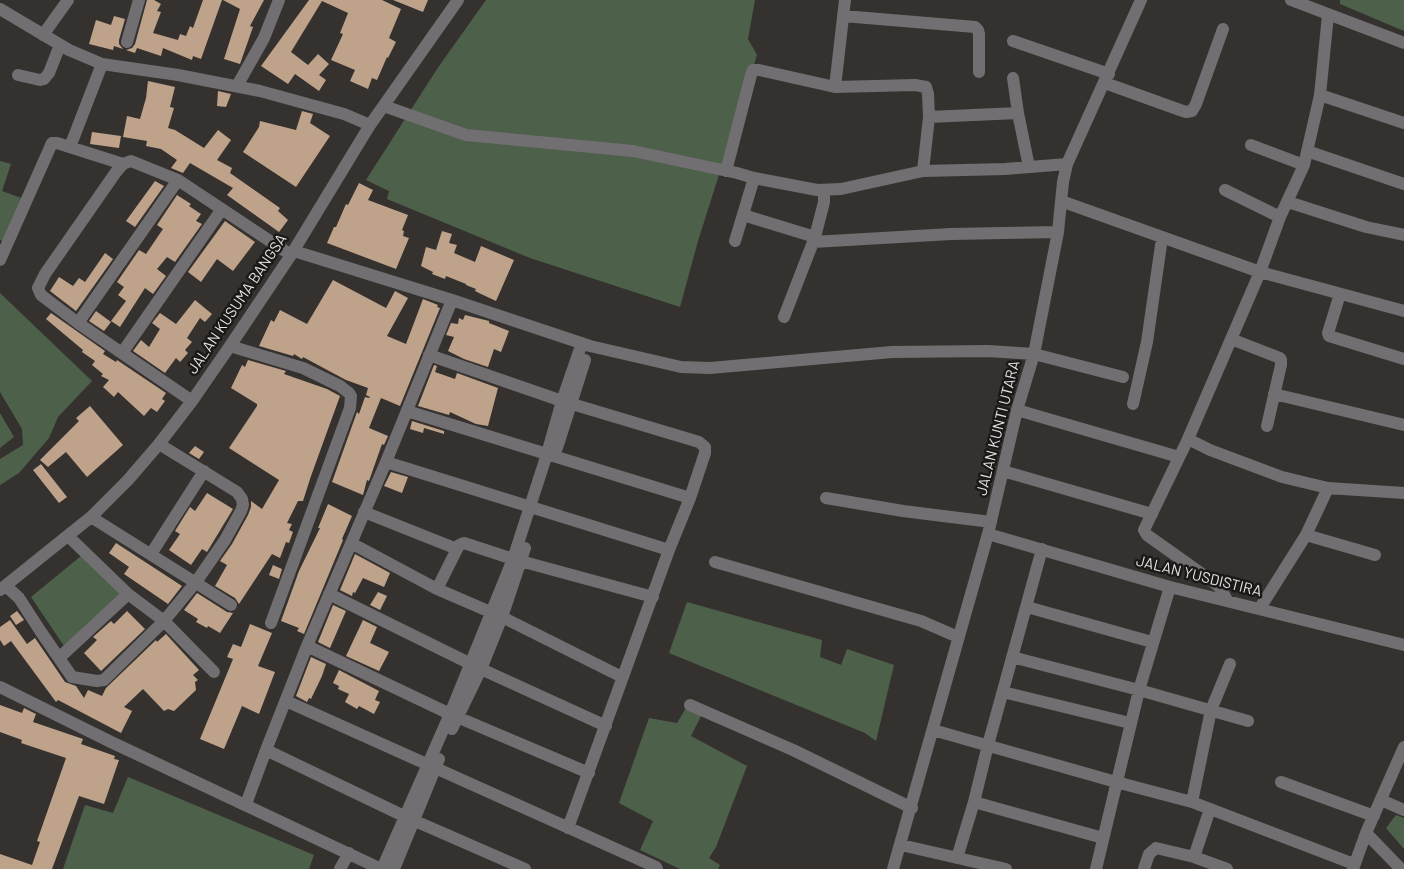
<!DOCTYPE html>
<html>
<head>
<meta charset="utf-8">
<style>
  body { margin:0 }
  canvas { display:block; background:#35312f }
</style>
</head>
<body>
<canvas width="1404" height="869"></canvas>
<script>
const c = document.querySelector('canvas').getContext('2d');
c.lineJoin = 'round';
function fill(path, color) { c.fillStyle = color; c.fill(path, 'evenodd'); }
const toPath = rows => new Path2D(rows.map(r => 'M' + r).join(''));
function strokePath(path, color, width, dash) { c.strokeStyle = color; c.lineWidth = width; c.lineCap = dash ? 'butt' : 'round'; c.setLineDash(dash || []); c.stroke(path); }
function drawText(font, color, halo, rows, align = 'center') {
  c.font = font + ' Barlow,sans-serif'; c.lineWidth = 5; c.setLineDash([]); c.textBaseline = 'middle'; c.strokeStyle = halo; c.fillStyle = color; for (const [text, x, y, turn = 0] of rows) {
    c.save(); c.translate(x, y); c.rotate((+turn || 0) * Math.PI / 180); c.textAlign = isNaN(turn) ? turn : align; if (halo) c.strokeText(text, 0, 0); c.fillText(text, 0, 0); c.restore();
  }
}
fill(toPath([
  [486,0,755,0,748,39,757,55,698,241,680,307,530,258,387,199,389,191,366,180,437,69],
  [1340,0,1404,0,1404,31,1340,4],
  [0,161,11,164,2,191,24,199,5,242,0,240],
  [0,293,92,381,58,417,49,438,19,473,0,485,0,459,23,445,22,429,0,392],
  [0,413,14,437,0,448],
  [81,556,120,594,64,646,31,597],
  [687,602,822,640,820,657,841,665,847,649,894,665,876,741,865,733,669,653],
  [686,708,702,714,691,736,747,766,716,847,709,858,720,865,718,869,680,869,640,850,653,821,619,803,649,718,677,723],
  [128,777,314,855,309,869,63,869,85,805,113,813],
  [1396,815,1404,818,1404,849,1386,828]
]), '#4d604a');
fill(toPath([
  [147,0,154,0,161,4,157,11,161,12,153,33,178,40,180,34,186,36,190,26,193,28,203,0,222,0,201,59,193,56,192,60,163,48,161,56,137,48,135,53,126,50,132,48,135,44],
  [223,0,264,0,250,26,253,27,240,64,224,59,240,9],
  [309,0,382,0,401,9,389,38,396,42,388,58,387,57,377,80,372,78,368,89,350,81,355,70,331,60,343,34,340,33,348,13,322,1,291,52,308,65,318,54,329,64,319,75,326,80,319,91,295,74,288,84,261,66],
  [393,0,428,0,423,12],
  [114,16,125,19,119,40,119,44,123,49,114,46,113,50,89,44,96,20,111,25],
  [148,81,175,87,170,107,174,108,168,128,175,130,204,148,218,130,231,140,217,160,232,168,230,173,280,208,278,211,288,220,279,232,227,195,233,188,190,163,183,173,171,168,177,160,161,149,146,146,147,141,123,137,127,116,140,119,146,98],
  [218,91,231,94,226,107,217,106],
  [302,111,313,114,310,123,330,136,296,187,243,152,259,127,260,121,296,130],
  [92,132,121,136,119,148,90,144],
  [155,181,164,186,135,227,126,221],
  [359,183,373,190,368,200,408,215,402,230,404,231,403,236,409,238,396,269,327,243,334,227,336,227,346,204,348,205],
  [177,195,191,204,189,206,201,214,196,221,202,224,175,262,167,257,157,269,166,276,153,294,145,288,120,327,111,321,126,301,118,295,124,287,117,282,139,250,146,254,163,229,157,225],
  [225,221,255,242,233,271,217,259,201,282,188,272],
  [442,231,452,234,449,243,457,245,454,253,475,262,481,246,514,260,496,301,481,294,475,291,476,289,466,285,466,284,446,276,445,279,432,274,433,272,421,266,426,247,436,250],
  [105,253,113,259,76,311,50,291,59,277,73,286,79,278,85,282],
  [333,280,386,308,395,291,408,298,387,336,406,344,423,299,438,305,437,307,440,308,400,406,381,398,369,428,388,436,384,445,382,444,369,481,367,480,363,495,332,482,357,412,359,414,365,397,369,398,370,397,366,395,368,388,346,380,303,357,302,359,294,354,293,356,259,346,271,320,274,322,280,310,307,324],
  [195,300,212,314,205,322,200,318,187,338,192,342,185,350,188,353,180,362,176,358,165,373,133,351,141,340,149,347,160,329,152,323,160,313,176,324],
  [96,311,111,322,104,331,89,321],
  [51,313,105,351,103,354,116,362,117,360,166,393,162,399,165,401,157,412,151,408,144,416,118,392,114,397,103,387,109,380,101,376,103,374,92,365,95,361,82,352,83,350,46,319],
  [465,315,489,321,489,323,509,331,501,352,494,349,488,367,464,359,448,351,454,337,446,335,451,323,458,324,459,318,463,320],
  [248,360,286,371,284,374,327,389,340,396,311,476,303,501,298,501,287,523,292,524,289,530,293,532,289,543,286,542,280,558,272,554,239,604,235,598,215,586,227,565,220,561,232,544,248,515,251,507,251,501,262,509,279,480,229,448,257,406,257,404,231,388,242,365,245,367],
  [434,365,437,366,435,372,455,379,457,373,498,388,488,426,476,424,450,412,449,415,418,406],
  [90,406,123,445,87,477,66,452,48,467,40,460,79,421,76,418],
  [412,421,444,431,444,434,424,428,423,433,410,429],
  [195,446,204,452,199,459,189,453],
  [41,464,67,497,59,503,33,470],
  [391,472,408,477,402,493,384,486],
  [207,493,233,509,207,552,202,549,191,565,169,550,180,534,175,531,190,507,195,511],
  [328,504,352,516,342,539,343,540,304,634,297,631,299,628,281,621,299,571,320,528,318,528],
  [116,543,182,586,168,604,124,574,129,567,109,553],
  [355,554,390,573,384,587,363,578,355,593,353,592,352,596,340,590],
  [273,565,282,569,279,579,269,575],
  [378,592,387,596,380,610,370,605],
  [197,593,227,612,233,613,220,633,208,626,207,628,196,622,198,619,184,610],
  [333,605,346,611,330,648,318,642],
  [17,611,24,620,16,625,10,616],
  [127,611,145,629,101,671,84,653,97,640,93,637,111,621,114,624],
  [10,620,27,644,35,638,65,682,76,686,84,698,88,690,102,696,106,688,156,640,157,642,166,634,199,670,193,675,198,680,195,682,196,690,174,711,168,709,164,711,143,689,124,707,132,711,121,733,58,700,56,702,11,641,4,646,0,640,0,627],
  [363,620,377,627,370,643,389,652,379,671,346,656],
  [250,624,272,633,258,666,275,672,259,714,242,706,224,749,200,739,233,659,227,657,233,644,241,647],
  [311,657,326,664,322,676,311,699,309,698,307,702,296,696],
  [339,670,379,691,375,700,380,702,374,714,359,706,357,709,345,702,349,694,338,689,339,686,333,683],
  [0,705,22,713,24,708,36,714,33,722,83,739,81,744,115,756,114,759,119,760,104,804,79,796,52,869,0,869,0,854,32,865,40,842,37,841,66,758,21,743,22,740,0,732]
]), '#bea28a');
strokePath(toPath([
  [845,0,835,87,915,85,926,87,928,94,929,117,923,171],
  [1291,0,1404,43],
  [0,9,69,50,102,64,178,75,260,91,344,114,370,125],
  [1328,15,1320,95,1304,165,1280,217,1260,272,1188,439,1210,450,1282,477,1328,488,1404,493],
  [843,16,975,27,978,30,979,34,979,72],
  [43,35,68,0],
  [1013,41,1109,74],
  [127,42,139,0],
  [18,75,40,80,44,79,49,73,60,45],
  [1013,78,1018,113],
  [1105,83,1180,110,1186,112,1192,111,1196,104,1223,29],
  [237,86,264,38,279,0],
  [1320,95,1404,123],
  [384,106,466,135,633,151,737,173,754,178,817,190,841,189,923,171,1005,169,1067,164],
  [929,117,1018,113,1029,167],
  [1251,145,1304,165],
  [70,147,102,64],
  [1307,151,1404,184],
  [726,171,751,75,753,70,759,70,835,87],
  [1225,190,1280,217],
  [1061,201,1260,272,1404,311],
  [1288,202,1366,227,1404,235],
  [743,215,815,237],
  [735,241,754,178],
  [813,242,951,234,1058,232],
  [294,251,452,300,590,346,681,367,710,368,892,352,988,351,1034,354,1123,377],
  [0,260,52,143,57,143,123,164],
  [1340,294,1328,333,1329,336,1404,359],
  [784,317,815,237,824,202,824,191],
  [78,323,178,180],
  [1231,339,1280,358,1281,360,1281,365,1267,426],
  [230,346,303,368,340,386,349,393,351,396,350,408,271,623],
  [122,353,222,209],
  [429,355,562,401,699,442,705,447,705,453,690,498,669,550,568,828],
  [1274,394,1404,425],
  [192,401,78,323,41,295,38,288,45,274,116,172,123,164,131,161,178,180,291,255],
  [1133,404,1147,342,1162,238],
  [1017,410,1179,457],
  [407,411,690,498],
  [1188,439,1144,530,1147,535,1216,584,1221,589,1227,600],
  [557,448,585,360],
  [386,462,669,550],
  [1003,471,1152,514],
  [826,498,903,511,991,522],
  [364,512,457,549],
  [91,517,231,605],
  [988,534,1170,587,1404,645],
  [1306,535,1375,555],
  [68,536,128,594,164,621,214,672],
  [351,543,437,589,502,617,622,677],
  [151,554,204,471],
  [715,562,921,621,958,637],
  [6,586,19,598,41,632,72,677,97,681,104,680,164,621,196,582,225,540,241,511,243,505,242,499,237,492,159,444],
  [437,589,459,545,464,543,513,559,653,597],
  [0,590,91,517,128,480,159,444,192,401,230,346,291,255,370,125,458,0],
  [329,594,481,669,606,726],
  [1027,607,1152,642],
  [1260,608,1306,535,1328,488],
  [307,646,450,714,589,773],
  [1012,657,1139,690,1248,721],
  [59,658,128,594],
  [0,687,111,742,381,869],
  [1003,692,1130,723],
  [286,701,656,867,657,869],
  [690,705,793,750,912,808],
  [452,729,481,669,502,617,525,548],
  [933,730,1116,782,1192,802,1354,864],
  [266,750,406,817,525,869],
  [1281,782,1374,816],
  [1381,800,1404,810],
  [974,802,1103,838],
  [1192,802,1211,710,1230,664],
  [246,804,266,750,307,646,386,462,452,300],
  [1366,833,1401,869],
  [901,845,1006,869],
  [1194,857,1210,809],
  [957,858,974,802,988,745,1042,549],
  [340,869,349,853],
  [382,869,450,714,513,559,547,454,562,401,582,343],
  [394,869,439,759],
  [893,869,988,534,1017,410,1034,354,1058,232,1063,182,1067,164,1141,0],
  [1096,869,1139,690,1170,587],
  [1144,869,1149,854,1156,848,1194,857,1227,869],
  [1353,869,1366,833,1404,747]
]), '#716f71', 12);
drawText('15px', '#e8e5e4', '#1b1918', [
  ["JALAN KUSUMA BANGSA",237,304,-56],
  ["JALAN KUNTI UTARA",998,428,-76],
  ["JALAN YUSDISTIRA",1199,576,14]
]);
</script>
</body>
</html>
